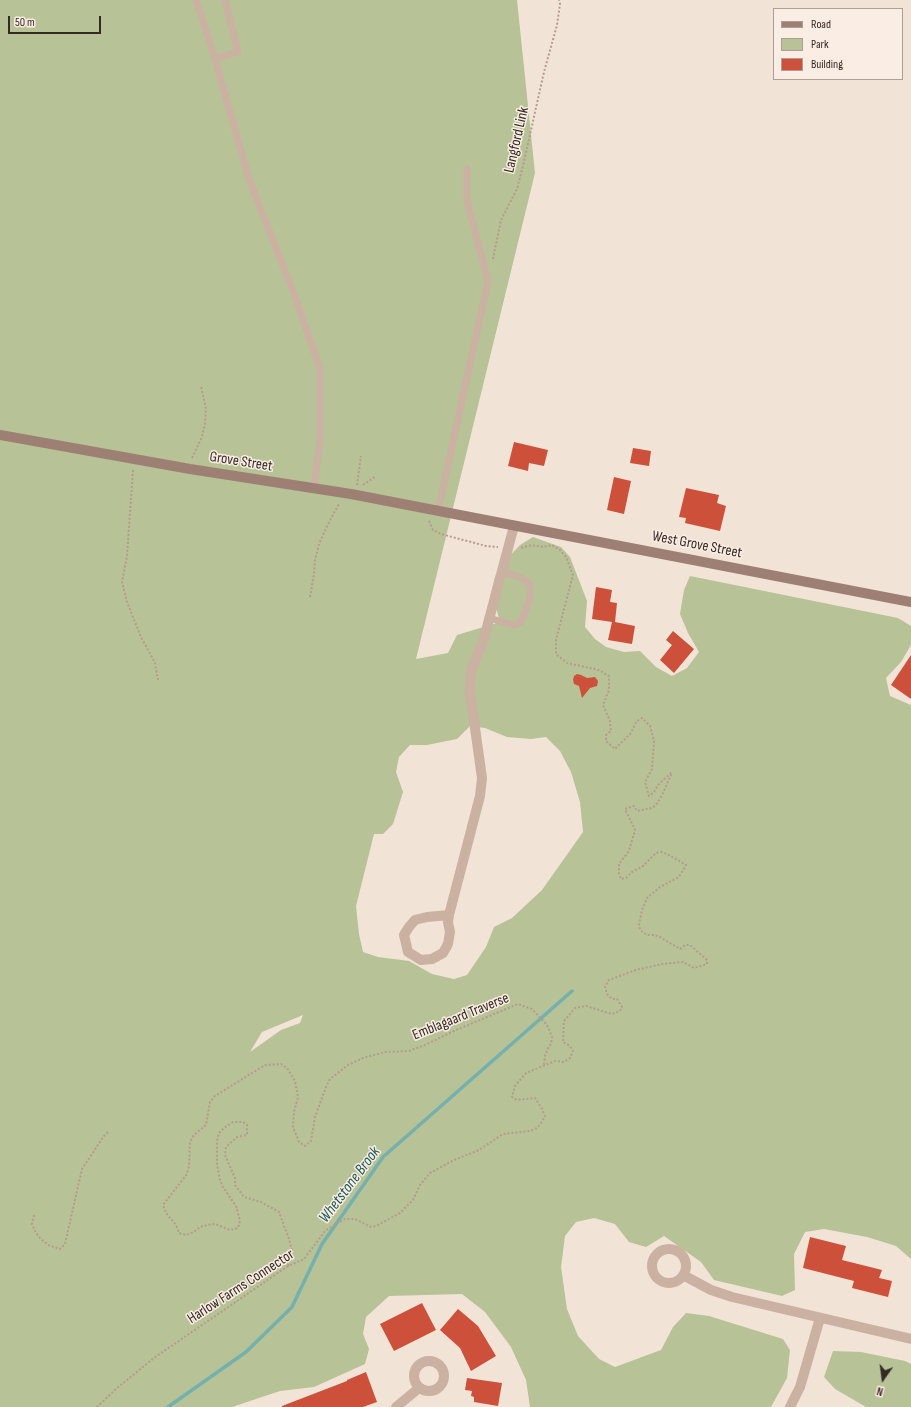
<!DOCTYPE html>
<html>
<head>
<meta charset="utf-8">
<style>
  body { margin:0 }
  #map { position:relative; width:911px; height:1407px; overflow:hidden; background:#f2e3d7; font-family:"Sofia Sans Condensed",sans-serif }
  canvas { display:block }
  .legend { position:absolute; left:773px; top:8px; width:130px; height:72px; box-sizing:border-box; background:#faede3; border:1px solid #ab9f97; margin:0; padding:5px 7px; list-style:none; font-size:12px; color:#352925 }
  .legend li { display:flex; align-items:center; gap:8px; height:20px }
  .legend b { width:20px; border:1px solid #ab9f97 }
  .north { position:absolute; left:863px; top:1359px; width:40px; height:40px; -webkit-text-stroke:3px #faede3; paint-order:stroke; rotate:194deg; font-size:11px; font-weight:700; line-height:16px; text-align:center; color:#352925 }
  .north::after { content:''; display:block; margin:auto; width:14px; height:18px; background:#352925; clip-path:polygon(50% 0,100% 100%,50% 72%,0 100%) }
  .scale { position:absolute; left:8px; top:16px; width:93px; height:18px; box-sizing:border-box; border:2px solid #352925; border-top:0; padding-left:5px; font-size:12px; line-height:14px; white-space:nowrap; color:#352925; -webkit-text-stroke:3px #faede3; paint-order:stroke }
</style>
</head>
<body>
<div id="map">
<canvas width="911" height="1407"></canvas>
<ul class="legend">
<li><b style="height:5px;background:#9e7f74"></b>Road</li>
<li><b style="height:11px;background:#b7c296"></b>Park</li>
<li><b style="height:11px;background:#cd503a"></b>Building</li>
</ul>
<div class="north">N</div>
<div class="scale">50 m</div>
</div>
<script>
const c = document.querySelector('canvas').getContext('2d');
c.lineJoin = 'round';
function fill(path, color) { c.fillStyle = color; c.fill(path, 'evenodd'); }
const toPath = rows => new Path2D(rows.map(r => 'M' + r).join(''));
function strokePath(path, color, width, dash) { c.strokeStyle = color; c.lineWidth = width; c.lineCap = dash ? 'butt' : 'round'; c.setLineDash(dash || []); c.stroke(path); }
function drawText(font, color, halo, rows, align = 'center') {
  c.font = font + ' "Sofia Sans Condensed",sans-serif'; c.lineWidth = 3; c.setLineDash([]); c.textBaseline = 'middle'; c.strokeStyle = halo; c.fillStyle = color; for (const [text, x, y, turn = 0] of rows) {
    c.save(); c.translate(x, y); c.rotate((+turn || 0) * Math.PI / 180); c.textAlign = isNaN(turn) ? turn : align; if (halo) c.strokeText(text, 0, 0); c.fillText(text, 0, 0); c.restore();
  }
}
fill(toPath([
  [0,0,517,0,535,173,416,659,448,653,457,635,500,622,497,611,490,597,495,577,502,564,520,545,533,537,561,547,570,557,587,601,585,627,595,639,606,647,624,652,640,651,656,667,672,676,687,668,699,652,688,633,680,614,684,590,690,576,898,618,911,626,911,645,901,662,886,678,890,696,911,705,911,1259,896,1246,867,1237,824,1229,805,1232,794,1254,795,1290,782,1296,714,1280,701,1262,664,1236,646,1247,629,1242,615,1224,594,1218,576,1222,565,1236,561,1267,567,1309,578,1336,599,1359,615,1367,661,1350,673,1327,686,1313,709,1316,783,1339,790,1350,787,1378,771,1407,530,1407,526,1380,511,1347,485,1312,462,1294,389,1296,366,1317,363,1334,369,1349,365,1364,314,1387,280,1391,232,1407,0,1407],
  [470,726,485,728,507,737,531,739,546,737,560,751,571,772,580,802,583,832,542,890,512,918,494,927,486,947,467,975,454,979,432,974,409,961,378,957,363,952,359,934,356,906,374,834,383,834,393,824,403,792,396,772,399,757,410,745,427,745,457,739],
  [303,1015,300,1023,281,1030,250,1052,262,1032],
  [833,1351,861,1352,905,1361,911,1364,911,1407,866,1407,835,1389,824,1377]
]), '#b7c296');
strokePath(toPath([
  [168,1407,246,1352,292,1307,322,1244,383,1157,572,991]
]), '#74b1ae', 3.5);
fill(toPath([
  [514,442,548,450,544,466,529,463,528,471,508,466],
  [633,448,651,451,649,466,630,463],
  [614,477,631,481,624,514,607,510],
  [686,488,719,495,717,503,726,506,720,531,685,523,686,518,679,517],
  [596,587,612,590,610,602,617,603,615,622,635,626,632,644,608,640,612,622,592,619],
  [673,631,694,649,674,673,660,660,672,645,666,640],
  [911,655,911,699,891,685],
  [577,674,581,675,587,678,595,677,598,681,597,686,590,688,582,698,579,686,574,684,573,680,574,676],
  [810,1237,846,1246,842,1260,882,1270,879,1278,892,1281,888,1297,852,1288,854,1281,803,1268],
  [422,1303,436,1330,394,1351,380,1324],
  [458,1309,478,1326,496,1356,471,1371,460,1348,440,1330],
  [366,1372,377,1402,363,1407,282,1407,282,1406,347,1381,347,1380],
  [467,1378,502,1383,498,1406,474,1402,474,1397,471,1396,472,1391,465,1390]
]), '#cd503a');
strokePath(toPath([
  [493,259,501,220,517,189,523,166,544,72,557,25,560,4,559,0],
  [192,458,202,437,205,423,206,409,201,386],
  [133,470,127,556,122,582,127,602,141,637,155,663,158,680],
  [357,485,361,456],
  [363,485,376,476],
  [429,521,433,530,441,534,486,546,498,547],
  [310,597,314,574,315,560,319,544,328,524,339,504],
  [34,1215,32,1224,36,1233,40,1238,48,1245,60,1249,65,1244,82,1169,104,1136,109,1131],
  [288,1266,292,1250,289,1239,279,1212,261,1202,244,1197,235,1185,235,1178,225,1155,226,1147,237,1137,247,1135,247,1125,243,1122,233,1122,224,1128,219,1133,217,1141,217,1165,220,1180,223,1187,236,1206,240,1221,238,1228,230,1230,215,1224,207,1225,200,1227,194,1232,186,1235,179,1233,176,1225,166,1213,163,1205,187,1174,189,1166,190,1142,194,1135,206,1125,210,1102,215,1096,265,1065,281,1064,287,1068,295,1081,298,1097,294,1112,293,1127,299,1142,305,1146,311,1141,315,1117,326,1087,330,1079,348,1065,363,1058,385,1052,409,1051,425,1045,456,1030,518,1004,532,1009,547,1025,552,1037,551,1044,548,1048,545,1056,544,1065],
  [97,1407,117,1388,154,1358,288,1266,304,1259,326,1230,345,1219,355,1219,371,1227,376,1226,400,1213,413,1200,420,1185,430,1173,454,1160,479,1150,503,1134,530,1131,537,1128,541,1123,545,1116,542,1109,535,1098,517,1100,512,1097,515,1086,526,1073,555,1061,564,1062,570,1058,573,1051,570,1046,563,1042,564,1021,575,1008,586,1006,612,1014,620,1011,622,1007,617,999,612,999,607,994,605,987,609,980,636,970,662,964,683,962,694,968,707,964,707,960,690,945,685,945,680,949,660,937,654,935,647,935,640,930,639,924,642,910,647,898,660,887,679,877,686,865,669,855,662,852,656,853,643,866,632,872,626,878,621,879,619,874,619,864,629,851,635,830,625,809,634,806,637,811,652,808,656,805,662,795,672,773,671,773,658,785,654,792,649,796,645,782,652,769,654,741,650,726,642,718,636,722,631,733,615,749,606,741,606,735,611,731,610,721,603,705,609,690,609,676,599,670,567,663,556,654,556,640,573,575,566,557,560,550,552,545,543,547,532,545,520,548]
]), '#b69b8d', 2, [2, 2]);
strokePath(toPath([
  [196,0,215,59,249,179,294,294,320,368,320,439,314,489],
  [215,59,238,52,225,0],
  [438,511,488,281,467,201,467,169],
  [489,618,514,625,520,623,524,615,530,597,530,585,522,578,501,571]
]), '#cbb1a2', 7);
strokePath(toPath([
  [449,915,427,917,415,920,409,927,404,935,408,952,421,960,432,959,443,953,448,944,450,932,448,922,449,915,480,796,482,778,470,692,471,670,483,642,514,526],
  '652 1266a17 17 0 1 1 34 0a17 17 0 1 1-34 0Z',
  [683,1275,711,1290,732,1297,911,1339],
  '414 1376a15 15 0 1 1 30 0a15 15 0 1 1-30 0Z',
  [396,1407,419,1388],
  [790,1407,800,1387,820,1318]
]), '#cbb1a2', 10);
strokePath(toPath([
  [0,435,190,469,351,494,911,602]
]), '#9e7f74', 10);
drawText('15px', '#352925', '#faede3', [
  ["Langford Link",517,140,-77],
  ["Grove Street",241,462,9],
  ["West Grove Street",697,545,11],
  ["Emblagaard Traverse",461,1017,-22],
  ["Harlow Farms Connector",241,1287,-33]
]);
drawText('italic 16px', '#195857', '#faede3', [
  ["Whetstone Brook",350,1185,-53]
]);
</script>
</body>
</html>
